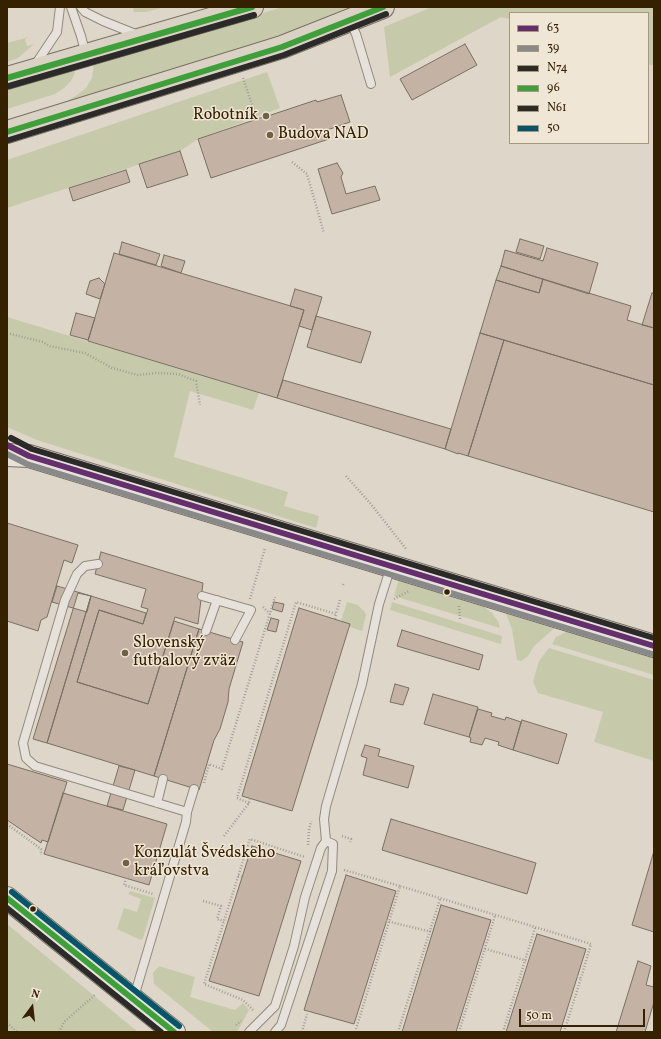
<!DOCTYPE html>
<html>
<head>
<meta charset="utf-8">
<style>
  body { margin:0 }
  #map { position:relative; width:661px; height:1039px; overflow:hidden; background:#ded6c8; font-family:Vollkorn,serif }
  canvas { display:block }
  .frame { position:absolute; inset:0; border:8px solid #352000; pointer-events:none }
  .legend { position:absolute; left:509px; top:12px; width:140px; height:132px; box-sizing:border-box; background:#f0e6d5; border:1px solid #a59780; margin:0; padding:5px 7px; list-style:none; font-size:12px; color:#352000 }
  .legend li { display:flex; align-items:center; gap:8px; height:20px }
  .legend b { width:20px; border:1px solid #a59780 }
  .north { position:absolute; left:12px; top:987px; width:40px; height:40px; -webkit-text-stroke:3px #f0e6d5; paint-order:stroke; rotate:15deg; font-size:11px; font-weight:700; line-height:16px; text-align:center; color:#352000 }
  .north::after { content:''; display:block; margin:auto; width:14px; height:18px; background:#352000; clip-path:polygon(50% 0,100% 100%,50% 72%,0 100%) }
  .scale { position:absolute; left:519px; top:1009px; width:126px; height:18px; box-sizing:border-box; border:2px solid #352000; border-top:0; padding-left:5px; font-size:12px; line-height:14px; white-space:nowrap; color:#352000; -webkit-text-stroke:3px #f0e6d5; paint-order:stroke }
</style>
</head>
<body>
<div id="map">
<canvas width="661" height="1039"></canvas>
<div class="frame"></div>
<ul class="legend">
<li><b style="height:5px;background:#642f6c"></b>63</li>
<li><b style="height:5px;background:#898989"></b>39</li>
<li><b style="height:5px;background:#2b2a29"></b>N74</li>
<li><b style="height:5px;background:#3fa03b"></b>96</li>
<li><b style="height:5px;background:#2b2a29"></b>N61</li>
<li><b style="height:5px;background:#065469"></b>50</li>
</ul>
<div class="north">N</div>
<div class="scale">50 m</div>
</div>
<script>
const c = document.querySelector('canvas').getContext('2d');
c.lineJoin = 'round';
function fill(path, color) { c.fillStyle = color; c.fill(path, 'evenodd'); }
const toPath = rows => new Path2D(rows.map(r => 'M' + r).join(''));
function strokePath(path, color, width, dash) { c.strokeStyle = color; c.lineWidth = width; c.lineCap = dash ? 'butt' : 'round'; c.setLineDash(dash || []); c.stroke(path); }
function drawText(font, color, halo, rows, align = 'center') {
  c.font = font + ' Vollkorn,serif'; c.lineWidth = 3; c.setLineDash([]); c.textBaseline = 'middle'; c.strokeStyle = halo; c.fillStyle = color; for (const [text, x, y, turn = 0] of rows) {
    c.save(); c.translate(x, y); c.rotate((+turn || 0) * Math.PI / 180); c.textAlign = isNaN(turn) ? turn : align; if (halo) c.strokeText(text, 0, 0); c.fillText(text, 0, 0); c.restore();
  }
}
fill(toPath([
  [133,7,165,7,146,12,134,12],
  [283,7,361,7,307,29,65,107,64,103,77,95,86,88,92,78,94,64],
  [432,7,654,7,654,66,648,64,648,13,510,13,510,19,501,17,390,77,384,27],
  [29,37,25,39,27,46,34,44,18,58,7,62,7,43],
  [74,70,75,73,71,81,64,88,55,94,7,109,7,90],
  [267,72,280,108,198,139,180,151,7,208,7,160],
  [7,317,259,393,253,410,190,391,174,457,288,492,284,506,319,516,316,528,37,440,7,427],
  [399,579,479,603,492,613,498,621,500,628,394,596],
  [347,602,358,605,364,611,366,615,362,631,340,624],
  [392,602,502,636,501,644,390,610],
  [505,611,557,626,534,646,528,656,521,661,517,660,512,629],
  [566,632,573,632,654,657,654,675,552,644,556,637],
  [549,648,654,680,654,761,594,742,603,712,538,693,533,682,539,661],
  [130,891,155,898,143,938,141,940,117,929,124,908,137,912,141,899,128,894],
  [7,924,138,1032,7,1032],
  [159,966,195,977,190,997,235,1010,243,1003,249,1010,237,1032,213,1032,154,984,153,973]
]), '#c6caab');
const building = toPath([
  [465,44,477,65,412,100,400,79,465,44],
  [341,95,350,122,327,130,329,139,211,178,198,139,266,116,268,116,316,100,317,102,341,95],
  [180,151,188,175,147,188,139,164,180,151],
  [337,163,343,173,341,177,346,194,375,186,380,200,332,214,318,169,337,163],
  [126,170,130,182,73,201,69,188,126,170],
  [520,239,544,246,540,259,516,252,520,239],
  [122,242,160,254,156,265,119,254,122,242],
  [547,248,598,263,589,294,501,266,505,250,543,261,547,248],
  [114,253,304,310,277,398,88,341,114,253],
  [164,255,185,261,181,273,161,266,164,255],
  [501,266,543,279,539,293,496,280,501,266],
  [99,278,105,284,100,299,86,294,90,281,99,278],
  [543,279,631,306,627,320,654,328,654,385,480,333,496,280,539,293,543,279],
  [295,289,322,297,312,330,299,326,304,310,290,306,295,289],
  [652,293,654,294,654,328,642,325,652,293],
  [76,313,95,318,88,340,70,335,76,313],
  [316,316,371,332,361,363,307,347,316,316],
  [480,333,504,340,468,456,458,453,458,454,445,449,480,333],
  [504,340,654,385,654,512,468,456,504,340],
  [283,380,451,429,445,449,277,398,283,380],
  [7,523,78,545,72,563,64,560,47,617,41,620,38,631,7,621,7,523],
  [101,552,203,583,198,624,175,617,148,704,77,682,99,610,143,624,148,609,141,607,146,589,95,574,101,552],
  [57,586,91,596,87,612,52,602,57,586],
  [78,593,91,596,47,743,33,739,78,593],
  [91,596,146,613,143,624,99,610,77,682,148,704,174,621,199,629,154,776,47,743,91,596],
  [274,602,284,604,282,612,272,609,274,602],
  [299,608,350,624,292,811,242,796,299,608],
  [271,618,279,620,276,632,267,630,271,618],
  [199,629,243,642,229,689,228,702,220,729,214,740,199,790,154,776,199,629],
  [402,630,483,655,479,670,397,646,402,630],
  [395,684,409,688,403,705,390,702,395,684],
  [433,694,478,707,469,737,424,724,433,694],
  [478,709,492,713,491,716,505,720,506,717,521,722,513,750,498,745,499,742,485,738,482,745,470,742,471,738,469,737,478,709],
  [522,720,567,734,558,764,513,750,522,720],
  [365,745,380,749,378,756,414,766,408,788,363,775,367,758,361,756,365,745],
  [7,764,67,782,48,842,42,840,41,843,7,820,7,764],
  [119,766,135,770,123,810,107,806,119,766],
  [63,793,167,824,149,885,44,854,63,793],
  [391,819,536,863,527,894,382,850,391,819],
  [252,846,301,861,259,996,209,981,252,846],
  [654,851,654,932,632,925,654,851],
  [346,875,396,891,354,1024,304,1010,346,875],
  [441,905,491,920,456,1032,402,1032,441,905],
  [537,934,586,949,560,1032,506,1032,537,934],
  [638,961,651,966,646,985,654,987,654,1002,645,1032,616,1032,638,961]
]);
fill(building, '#c4b3a5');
strokePath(building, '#787063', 1);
const service = toPath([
  [71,7,81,36,86,55],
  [81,7,85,12,103,21,138,35],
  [350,22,356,34,371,84],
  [35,65,57,32,60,7],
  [98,564,85,566,77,574,65,600,23,743,26,758,35,766,187,812],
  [202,596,251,610,235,640],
  [206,631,217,600],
  [157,803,163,779],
  [134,997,186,822,187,812,194,789],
  [249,1032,275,1006,294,946,305,897,321,848,326,841,324,819,326,806,362,684,379,604,391,566],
  [275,1032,281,1025,332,871,333,844,326,841]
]);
const secondary = toPath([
  [7,455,29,456,654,646],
  [7,898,174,1032]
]);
const primary = toPath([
  [7,78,252,7],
  [7,132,282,47,383,7]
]);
strokePath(service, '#918a7d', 10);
strokePath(secondary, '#787063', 24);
strokePath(primary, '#787063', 24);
strokePath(toPath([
  [243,78,257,119],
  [292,162,307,174,324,233],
  [7,333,43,342,49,346,85,353,112,368,138,375,156,373,178,374,196,381,200,405],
  [346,476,370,503,407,550],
  [343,585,344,583],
  [250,599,265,548],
  [394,599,409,591],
  [459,606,460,619],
  [263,607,270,614],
  [335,619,336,614],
  [204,783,209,764,222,769,275,597],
  [249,803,237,798,296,602,336,614,340,600],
  [7,824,41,849,41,855],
  [224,836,249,803,250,798],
  [342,836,351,839,350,842],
  [308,845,309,830,311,821],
  [344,870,400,886],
  [238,876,242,877],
  [126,878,124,885,153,894],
  [203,901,221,906,217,919,224,921],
  [386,921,432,932],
  [482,948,528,961],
  [253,1010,243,1000,204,984,250,839,305,857],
  [7,1023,17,1032],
  [236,1025,241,1021],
  [356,1029,400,886,591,944,581,978],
  [59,1032,64,1022,96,994],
  [302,1032,307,1014],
  [398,1032,440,899],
  [459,1032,495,916],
  [503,1032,535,928],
  [564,1032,581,978,577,977]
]), '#a39e95', 2.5, [1, 2]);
strokePath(service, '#e6e2db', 8);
strokePath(secondary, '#e6e2db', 22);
strokePath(primary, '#dad2c5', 22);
strokePath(toPath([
  [7,445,29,456,654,646]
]), '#642f6c', 6);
strokePath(toPath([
  [7,454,27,464,652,654]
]), '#898989', 6);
strokePath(toPath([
  [11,438,32,449,654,638]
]), '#2b2a29', 6);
strokePath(toPath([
  [7,78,252,7],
  [7,132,282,47,383,7],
  [7,898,174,1032]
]), '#3fa03b', 6);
strokePath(toPath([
  [9,86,254,15],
  [9,140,284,55,386,14],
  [7,908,161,1032]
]), '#2b2a29', 6);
strokePath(toPath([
  [12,892,179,1026]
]), '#065469', 6);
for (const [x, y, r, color] of [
  [266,116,4,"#706046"],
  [270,135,4,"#706046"],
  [447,592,3.5,"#352000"],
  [125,653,4,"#706046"],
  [126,863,4,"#706046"],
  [33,909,3.5,"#352000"]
]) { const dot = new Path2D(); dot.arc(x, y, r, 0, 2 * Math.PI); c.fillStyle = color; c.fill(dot); strokePath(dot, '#f0e6d5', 1.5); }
drawText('16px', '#352000', '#f0e6d5', [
  ["Robotník",258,116,"right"],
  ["Budova NAD",278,135],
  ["Slovenský",133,644],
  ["futbalový zväz",133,662],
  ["Konzulát Švédskeho",134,854],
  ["kráľovstva",134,872]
], 'left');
</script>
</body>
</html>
